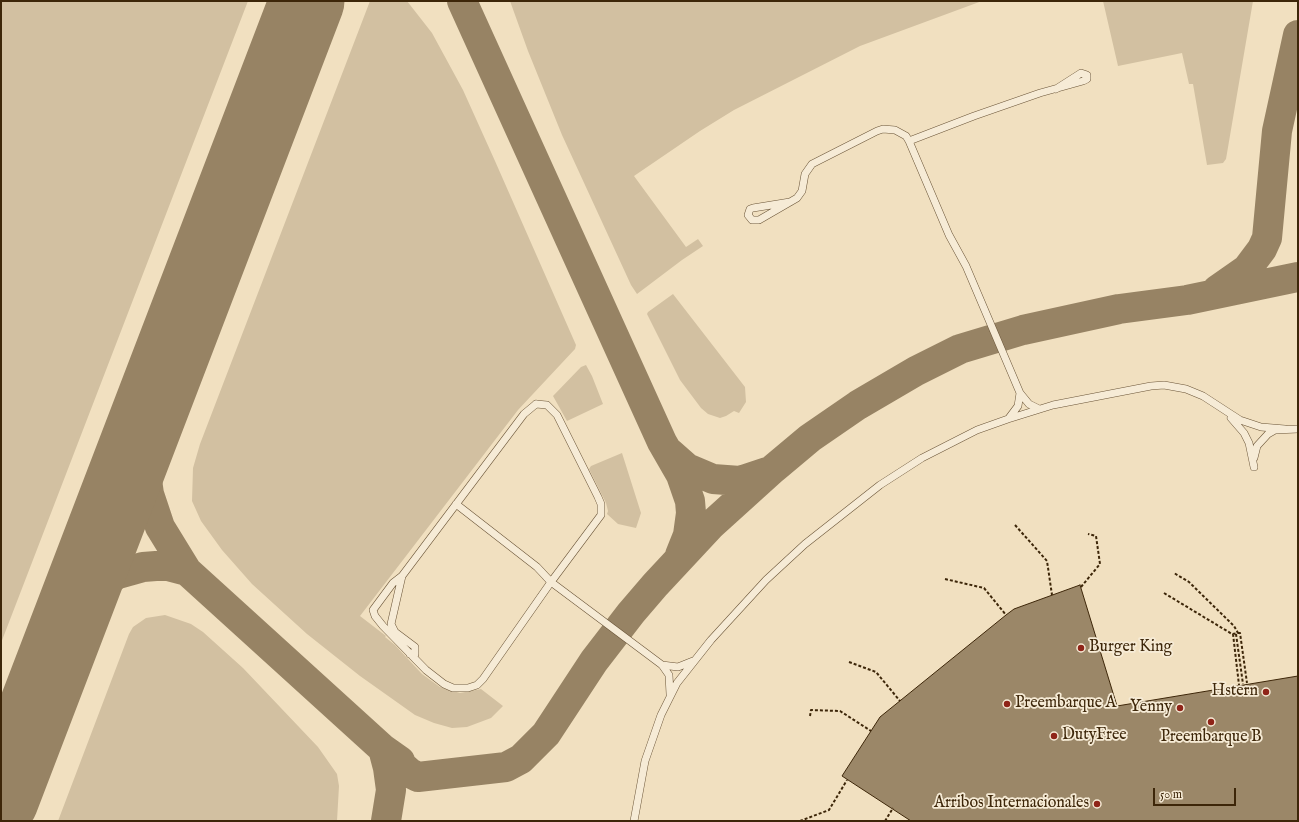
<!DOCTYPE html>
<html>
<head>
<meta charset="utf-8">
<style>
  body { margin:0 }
  #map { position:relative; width:1299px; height:822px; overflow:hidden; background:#f1e0c0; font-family:"IM FELL English",serif }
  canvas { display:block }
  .frame { position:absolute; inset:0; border:2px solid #3d2609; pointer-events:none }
  .scale { position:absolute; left:1153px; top:788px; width:83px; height:18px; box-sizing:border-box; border:2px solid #3d2609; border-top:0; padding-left:5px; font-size:12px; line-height:14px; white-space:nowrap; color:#3d2609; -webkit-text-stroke:3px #f6ebd6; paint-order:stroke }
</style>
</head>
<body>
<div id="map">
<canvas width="1299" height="822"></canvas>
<div class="frame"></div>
<div class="scale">50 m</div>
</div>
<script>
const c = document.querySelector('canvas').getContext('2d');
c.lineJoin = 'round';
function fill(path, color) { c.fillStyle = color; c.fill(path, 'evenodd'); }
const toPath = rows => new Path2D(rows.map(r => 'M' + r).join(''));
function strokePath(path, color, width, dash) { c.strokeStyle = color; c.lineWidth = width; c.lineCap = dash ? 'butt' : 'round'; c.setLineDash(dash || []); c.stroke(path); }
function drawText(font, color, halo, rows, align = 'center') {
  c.font = font + ' "IM FELL English",serif'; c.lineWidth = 3.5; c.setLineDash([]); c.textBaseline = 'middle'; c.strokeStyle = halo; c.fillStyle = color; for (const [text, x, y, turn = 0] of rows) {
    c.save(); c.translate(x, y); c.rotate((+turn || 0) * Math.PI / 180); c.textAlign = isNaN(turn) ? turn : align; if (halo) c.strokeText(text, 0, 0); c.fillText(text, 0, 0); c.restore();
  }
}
fill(toPath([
  [1,1,248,1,1,643],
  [370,1,407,1,432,33,463,90,495,161,576,345,575,349,518,410,360,616,386,636,385,637,395,645,422,674,440,687,460,693,481,689,503,706,491,718,467,727,452,728,434,723,415,715,360,676,307,634,252,584,222,550,201,521,192,501,193,468,200,444],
  [510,1,982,1,860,46,734,110,700,131,634,176,686,247,698,239,703,246,682,260,637,294,631,285,562,135,528,51],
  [1103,1,1253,1,1226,159,1223,163,1207,165,1193,84,1189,84,1182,53,1118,66],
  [673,294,745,387,746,402,739,413,734,411,726,416,720,418,708,414,701,408,680,380,647,314,648,312],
  [586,365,592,376,603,404,567,421,553,396,581,367],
  [622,453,641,513,636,528,618,524,607,514,608,511,606,503,589,469,591,466],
  [165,615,191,624,203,632,243,668,318,747,337,774,339,786,337,821,58,821,129,634,133,627,146,618]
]), '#d2c0a1');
strokePath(toPath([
  [462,1,662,442,681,475,690,501,691,513,688,535,680,555],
  [1217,290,1247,269,1262,249,1267,238,1277,131,1298,35],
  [151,411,146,437,144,459,149,494,160,527,187,571,383,749,400,761],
  [670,453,687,468,713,479,740,481,767,472],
  [68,626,88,596,98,586,118,574,143,567,156,566,168,566,187,571],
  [383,749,410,773,418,777,506,767,521,759,546,734,594,661,631,613,655,585,710,526,773,469,810,438,858,405,916,371,960,349,1023,330,1119,309,1187,300,1298,277],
  [383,749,388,768,391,790,386,821]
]), '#978364', 30);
strokePath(toPath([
  [1,800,307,1]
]), '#978364', 75);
const building = toPath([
  [1080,585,1117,706,1298,676,1298,821,911,821,842,776,880,717,1006,615,1014,609,1080,585]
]);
fill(building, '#9b8768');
strokePath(building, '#3d2609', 1);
const service = toPath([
  [909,141,949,235,966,266,1020,393,1018,406,1009,418],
  [790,202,753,208,750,209,748,215,752,220,759,220,797,198,802,191,805,174,812,164,877,131,883,129,895,130,906,136,909,141,974,116,1040,93,1083,81,1087,79,1087,75,1081,73,1056,89],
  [1020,393,1029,404,1039,409],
  [536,404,547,405,557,415,598,497,601,504,601,515,551,582,483,679,477,685,468,688,453,688,444,684,426,670,383,626,375,616,373,610,393,583,402,576,524,414,536,404],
  [1231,418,1244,433,1249,443,1254,467],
  [1254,458,1257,446,1268,434,1275,430,1298,429],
  [456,504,537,567,551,582,662,665,669,675,670,694],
  [402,576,391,624,395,632,415,647,415,654,410,654],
  [662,665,678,667,693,661],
  [634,821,645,761,661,715,677,683,711,640,766,580,805,544,880,485,922,458,977,430,1008,419,1053,405,1151,386,1164,385,1186,389,1203,396,1240,420,1261,427,1285,429]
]);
strokePath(service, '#6a5437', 8);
strokePath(toPath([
  [1015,525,1047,561,1052,595],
  [945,579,984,588,1006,615],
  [1081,587,1100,564,1096,536,1088,534],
  [1164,593,1232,634,1238,633,1234,626,1189,582,1174,573],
  [1238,633,1240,633,1247,683],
  [1233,634,1239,685],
  [1236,634,1243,684],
  [849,662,876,672,900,701],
  [810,716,811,710,840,711,871,731],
  [800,821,829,810,847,780],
  [885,821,893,808]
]), '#3d2609', 2, [3, 2]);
strokePath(service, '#f6ebd6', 7);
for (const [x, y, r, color] of [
  [1081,648,4,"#8f2418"],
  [1266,692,4,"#8f2418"],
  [1007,704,4,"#8f2418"],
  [1180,708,4,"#8f2418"],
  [1211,722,4,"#8f2418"],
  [1054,736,4,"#8f2418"],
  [1097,804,4,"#8f2418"]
]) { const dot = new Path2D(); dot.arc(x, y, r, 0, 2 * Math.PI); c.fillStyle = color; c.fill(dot); strokePath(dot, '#f6ebd6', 1.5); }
drawText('16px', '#3d2609', '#f6ebd6', [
  ["Burger King",1089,648],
  ["Hstern",1258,692,"right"],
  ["Preembarque A",1015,704],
  ["Yenny",1172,708,"right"],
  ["DutyFree",1062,736],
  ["Preembarque B",1211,738,"center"],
  ["Arribos Internacionales",1089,804,"right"]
], 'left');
</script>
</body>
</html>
